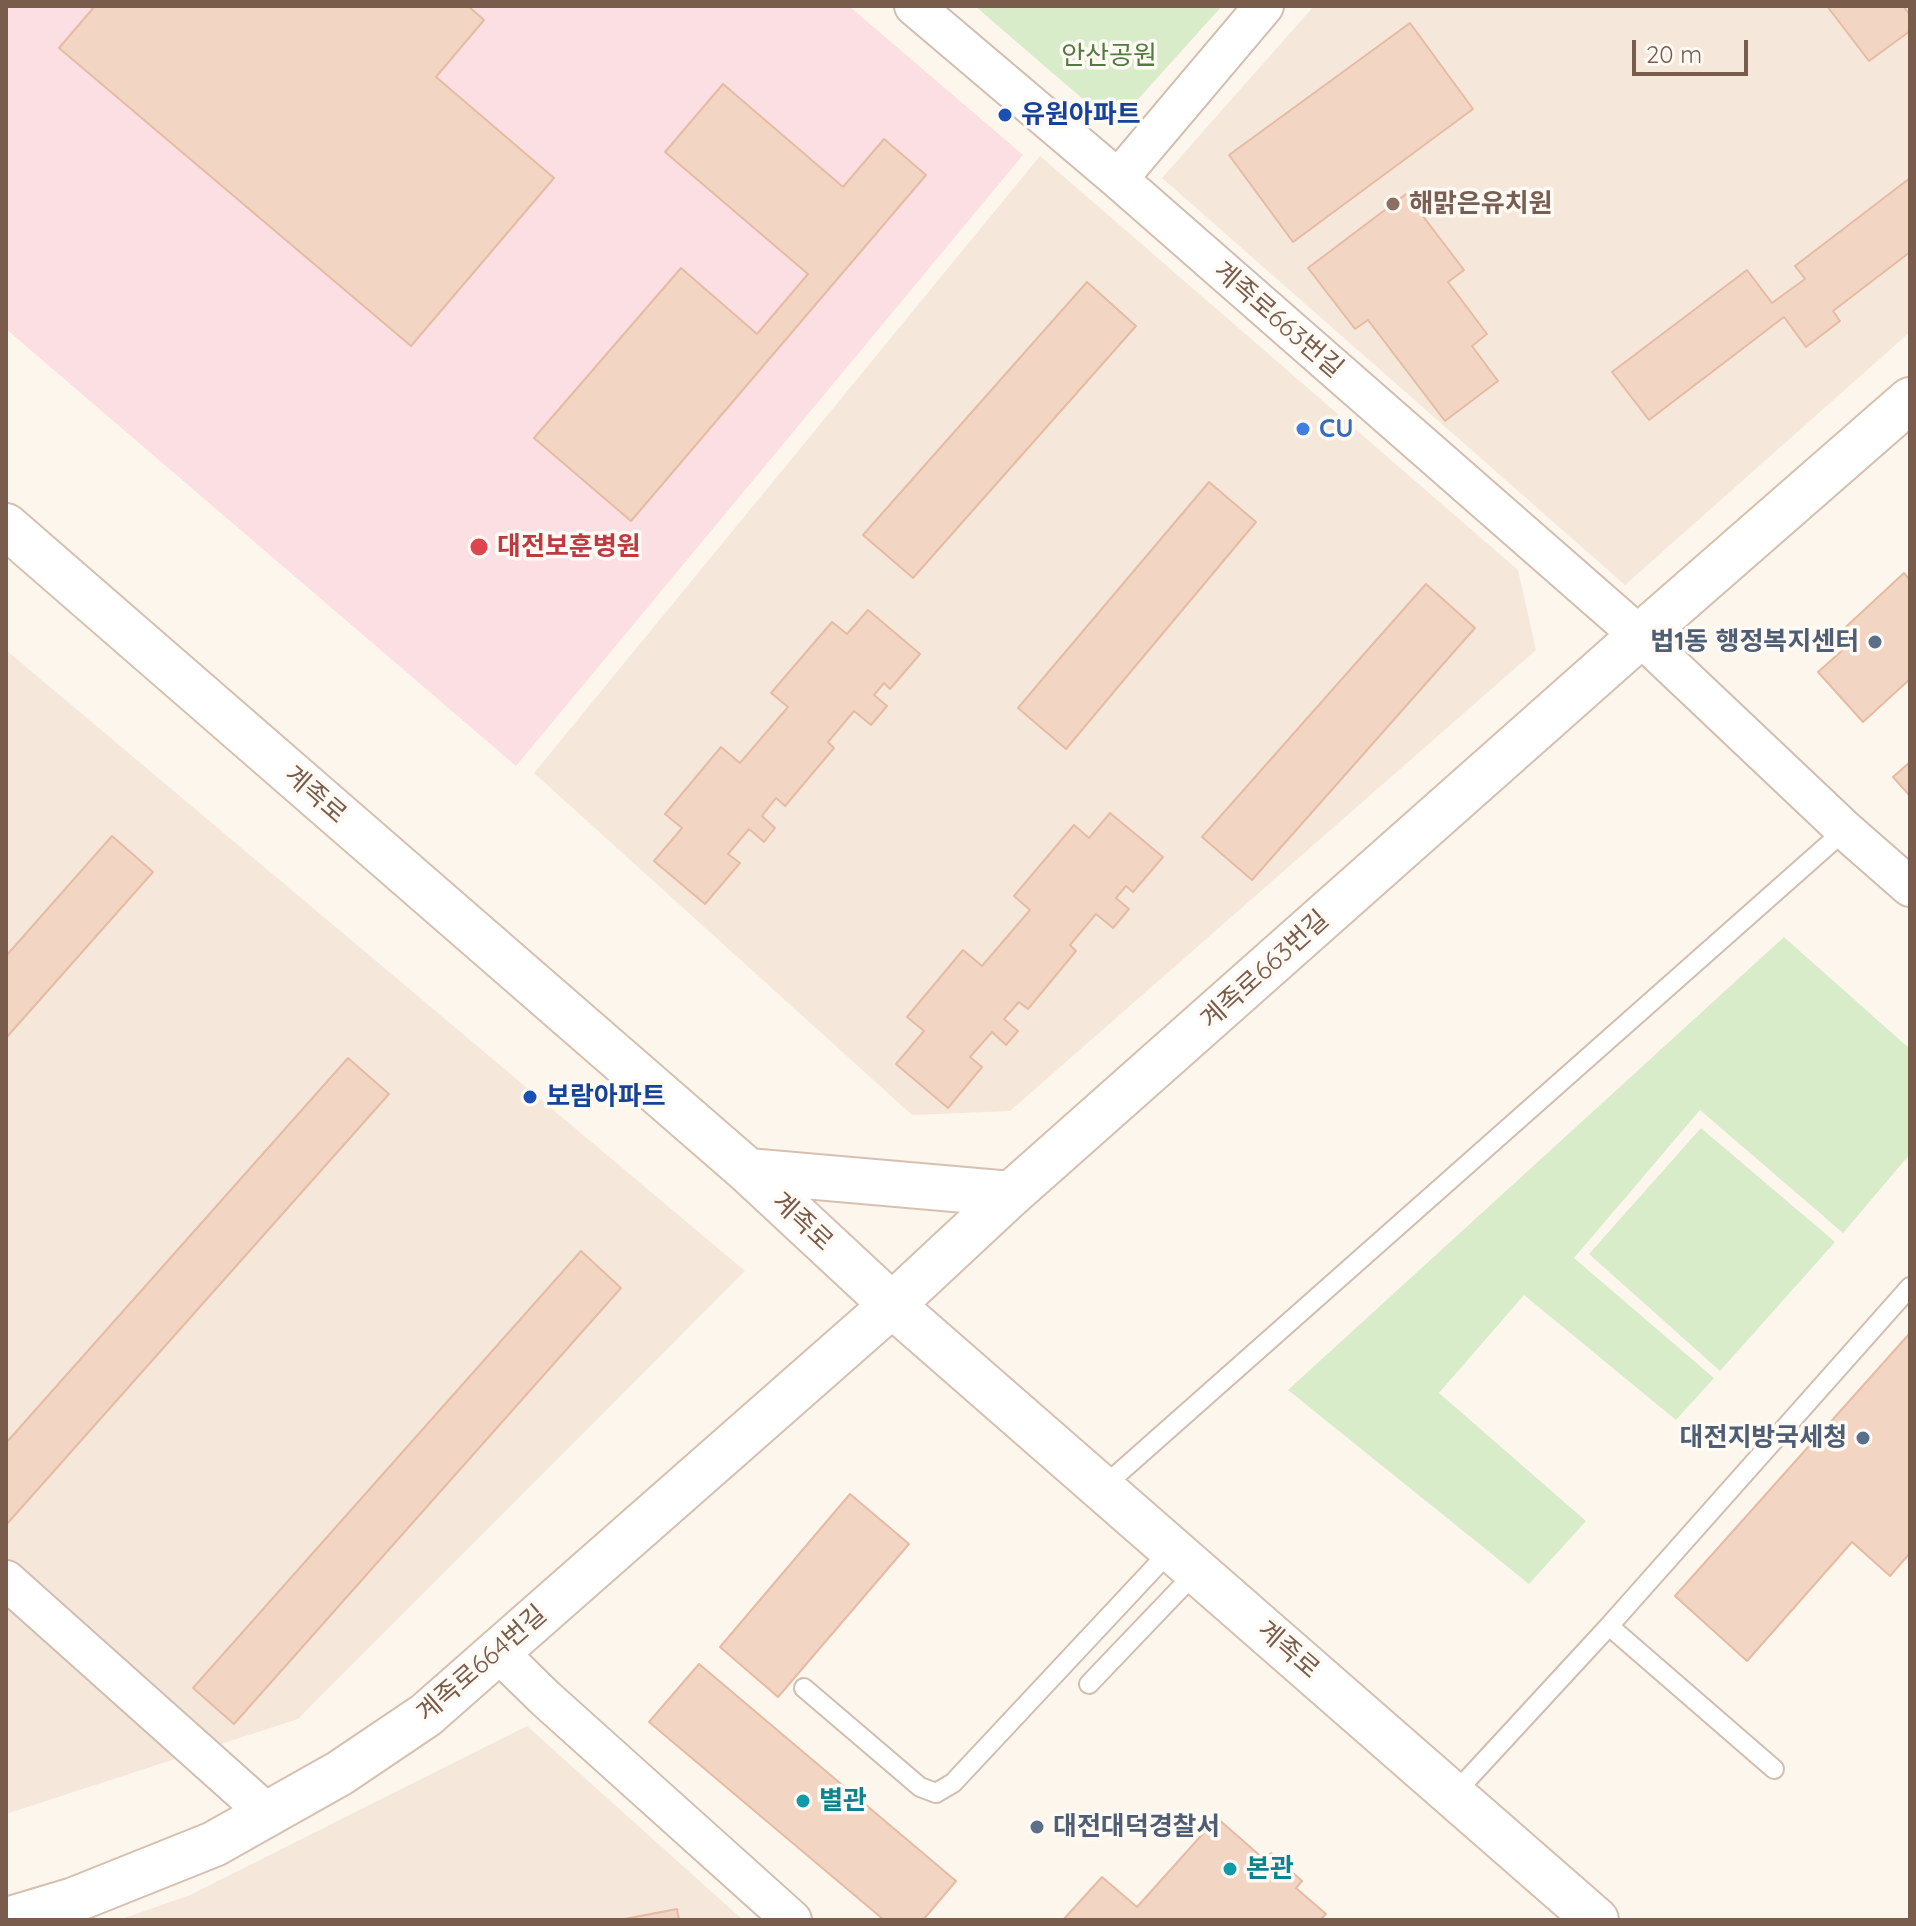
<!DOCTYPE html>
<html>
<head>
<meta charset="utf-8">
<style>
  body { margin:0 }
  #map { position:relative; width:1916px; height:1926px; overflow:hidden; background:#fdf6ec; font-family:Quicksand,sans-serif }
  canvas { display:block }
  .frame { position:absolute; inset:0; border:8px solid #7a5c4d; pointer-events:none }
  .scale { position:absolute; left:1632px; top:40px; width:116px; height:36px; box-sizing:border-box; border:4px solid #7a5c4d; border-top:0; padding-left:10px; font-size:24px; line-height:28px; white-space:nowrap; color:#7a5c4d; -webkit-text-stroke:6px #fffaf3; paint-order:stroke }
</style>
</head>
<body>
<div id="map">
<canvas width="1916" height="1926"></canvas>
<div class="frame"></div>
<div class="scale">20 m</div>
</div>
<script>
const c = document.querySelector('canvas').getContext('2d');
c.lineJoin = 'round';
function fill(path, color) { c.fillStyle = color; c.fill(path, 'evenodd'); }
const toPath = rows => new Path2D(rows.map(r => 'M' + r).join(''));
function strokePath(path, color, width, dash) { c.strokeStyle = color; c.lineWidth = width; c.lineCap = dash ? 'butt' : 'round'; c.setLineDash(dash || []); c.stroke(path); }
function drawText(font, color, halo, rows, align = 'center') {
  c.font = font + ' Quicksand,"Noto Sans KR",sans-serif'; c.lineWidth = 7; c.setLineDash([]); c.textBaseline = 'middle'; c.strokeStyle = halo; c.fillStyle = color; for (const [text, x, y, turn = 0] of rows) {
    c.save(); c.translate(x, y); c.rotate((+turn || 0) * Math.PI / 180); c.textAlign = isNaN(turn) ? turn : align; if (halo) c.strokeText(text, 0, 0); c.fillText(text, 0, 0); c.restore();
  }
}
fill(toPath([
  [1314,6,1910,6,1910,332,1625,585,1162,178],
  [1040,156,1518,570,1536,650,1010,1111,912,1115,534,773],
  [6,650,745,1271,298,1719,6,1814],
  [527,1726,743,1920,119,1920,190,1895]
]), '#f5e8da');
fill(toPath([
  [6,6,849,6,1023,155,516,766,6,329]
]), '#fbdfe3');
fill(toPath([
  [975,6,1222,6,1114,126],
  [1784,937,1910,1049,1910,1154,1843,1233,1700,1110,1574,1258,1714,1378,1676,1420,1524,1295,1439,1393,1586,1521,1529,1584,1288,1390],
  [1701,1128,1835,1242,1720,1371,1589,1254]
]), '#d8ecc9');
const building = toPath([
  [95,6,468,6,484,20,436,77,554,178,411,346,59,48,95,6],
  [1827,6,1903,6,1910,15,1910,31,1869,61,1827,6],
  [1410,23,1473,109,1293,242,1229,155,1410,23],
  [723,84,843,187,884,139,926,175,631,521,534,438,681,268,757,334,808,274,665,152,723,84],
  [1910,178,1910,252,1833,311,1840,321,1806,347,1784,317,1649,420,1612,372,1747,270,1772,303,1805,279,1795,266,1910,178],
  [1406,194,1464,270,1448,282,1487,334,1472,346,1498,381,1445,421,1368,320,1355,329,1308,268,1406,194],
  [1087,282,1136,326,913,578,863,535,1087,282],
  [1209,482,1256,522,1066,749,1018,708,1209,482],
  [1904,573,1910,580,1910,679,1863,722,1818,672,1845,648,1835,637,1904,573],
  [1426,584,1475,628,1252,880,1202,837,1426,584],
  [868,610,920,654,890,689,884,683,874,695,887,706,871,725,854,711,828,742,834,748,785,806,776,798,762,816,775,828,764,842,749,829,728,854,740,863,705,904,654,861,682,828,665,814,721,747,740,763,788,707,771,693,832,622,847,634,868,610],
  [1910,762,1910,796,1893,777,1910,762],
  [1110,813,1163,857,1133,892,1126,886,1116,898,1129,909,1113,928,1096,914,1070,945,1076,951,1028,1009,1019,1002,1004,1019,1018,1031,1006,1045,992,1032,970,1057,982,1067,948,1108,896,1064,924,1031,907,1017,963,950,982,966,1030,910,1014,896,1074,825,1089,838,1110,813],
  [112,836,153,872,6,1038,6,956,112,836],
  [348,1058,389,1094,6,1525,6,1443,348,1058],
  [581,1251,621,1288,234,1724,193,1688,581,1251],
  [1910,1333,1910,1553,1890,1576,1852,1542,1747,1661,1675,1596,1910,1333],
  [850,1494,909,1544,778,1697,720,1647,850,1494],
  [699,1664,956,1881,923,1920,884,1920,649,1722,699,1664],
  [1217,1818,1265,1860,1271,1853,1302,1881,1296,1888,1326,1914,1320,1920,1063,1920,1102,1877,1137,1907,1217,1818],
  [677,1909,679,1920,619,1920,677,1909]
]);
fill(building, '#f3d5c3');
strokePath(building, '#e6bba3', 2);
const service = toPath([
  [1103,1487,1845,830],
  [1609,1626,1910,1287],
  [1089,1684,1197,1571],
  [804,1688,920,1787,936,1793,953,1783,1172,1549],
  [1453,1795,1609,1626,1774,1769]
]);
const minor = toPath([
  [914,6,1118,179,1640,636,1845,830,1910,887],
  [1118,179,1264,6],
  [6,1580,269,1815],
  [497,1651,545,1698,792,1920]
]);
const secondary = toPath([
  [6,526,748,1171,892,1305,1596,1920],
  [748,1171,1011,1194],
  [7,1920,74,1900,214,1844,340,1773,426,1715,892,1305,1011,1194,1640,636,1910,400]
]);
strokePath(service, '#d1beb0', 22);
strokePath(minor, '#d1beb0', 42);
strokePath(secondary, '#d6c0b0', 48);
strokePath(service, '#fff', 18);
strokePath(minor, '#fff', 38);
strokePath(secondary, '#fff', 44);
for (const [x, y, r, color] of [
  [1005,115,8,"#1a4fb4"],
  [1393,204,8,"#8d6e63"],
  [1303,429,8,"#3f7fe0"],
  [479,547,10,"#e0444e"],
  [1875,642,8,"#5c6f8a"],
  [530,1097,8,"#1a4fb4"],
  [1863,1438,8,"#5c6f8a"],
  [803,1801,8,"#0f9aa8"],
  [1037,1827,8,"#5c6f8a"],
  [1230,1869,8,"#0f9aa8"]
]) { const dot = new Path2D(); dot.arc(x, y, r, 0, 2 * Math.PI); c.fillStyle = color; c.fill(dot); strokePath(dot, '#fffaf3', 3); }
drawText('26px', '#537a41', '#fffaf3', [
  ["안산공원",1109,56]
]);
drawText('bold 26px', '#164399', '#fffaf3', [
  ["유원아파트",1021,115],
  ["보람아파트",546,1097]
], 'left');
drawText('bold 26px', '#785e54', '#fffaf3', [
  ["해맑은유치원",1409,204]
], 'left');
drawText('26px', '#7a5c4d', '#fffaf3', [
  ["계족로663번길",1278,320,41],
  ["계족로",315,795,41],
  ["계족로663번길",1265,970,-42],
  ["계족로",802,1222,43],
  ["계족로",1288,1650,41],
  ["계족로664번길",482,1664,-41]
]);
drawText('bold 26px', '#366cbe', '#fffaf3', [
  ["CU",1319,429]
], 'left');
drawText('bold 26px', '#be3a42', '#fffaf3', [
  ["대전보훈병원",497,547]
], 'left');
drawText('bold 26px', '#4e5e75', '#fffaf3', [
  ["법1동 행정복지센터",1859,642],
  ["대전지방국세청",1847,1438],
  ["대전대덕경찰서",1053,1827,"left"]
], 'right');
drawText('bold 26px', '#0d838f', '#fffaf3', [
  ["별관",819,1801],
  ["본관",1246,1869]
], 'left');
</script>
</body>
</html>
